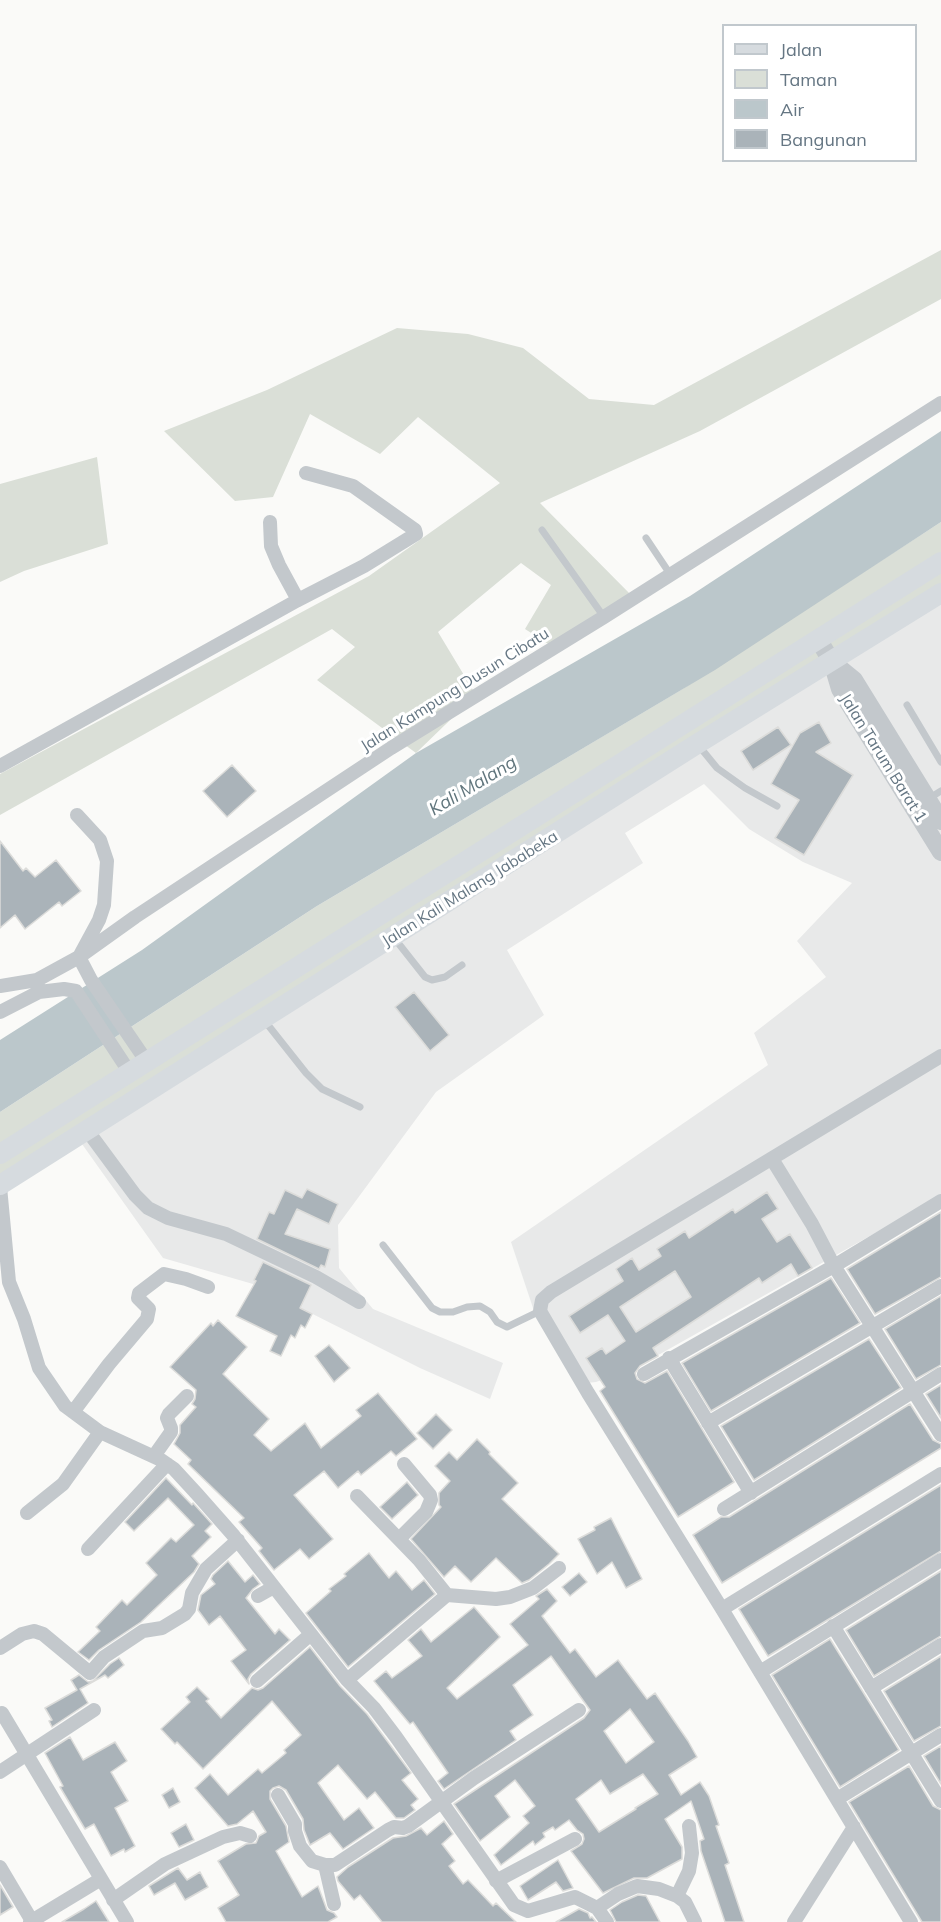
<!DOCTYPE html>
<html>
<head>
<meta charset="utf-8">
<style>
  body { margin:0 }
  #map { position:relative; width:941px; height:1922px; overflow:hidden; background:#fafaf8; font-family:Mulish,sans-serif }
  canvas { display:block }
  .legend { position:absolute; left:722px; top:24px; width:195px; height:138px; box-sizing:border-box; background:#fff; border:2px solid #c1c8cd; margin:0; padding:8px 10px; list-style:none; font-size:18px; color:#657683 }
  .legend li { display:flex; align-items:center; gap:12px; height:30px }
  .legend b { width:30px; border:2px solid #c1c8cd }
</style>
</head>
<body>
<div id="map">
<canvas width="941" height="1922"></canvas>
<ul class="legend">
<li><b style="height:8px;background:#d6dbdf"></b>Jalan</li>
<li><b style="height:16px;background:#dadfd7"></b>Taman</li>
<li><b style="height:16px;background:#bbc7cb"></b>Air</li>
<li><b style="height:16px;background:#aab3b9"></b>Bangunan</li>
</ul>
</div>
<script>
const c = document.querySelector('canvas').getContext('2d');
c.lineJoin = 'round';
function fill(path, color) { c.fillStyle = color; c.fill(path, 'evenodd'); }
const toPath = rows => new Path2D(rows.map(r => 'M' + r).join(''));
function strokePath(path, color, width, dash) { c.strokeStyle = color; c.lineWidth = width; c.lineCap = dash ? 'butt' : 'round'; c.setLineDash(dash || []); c.stroke(path); }
function drawText(font, color, halo, rows, align = 'center') {
  c.font = font + ' Mulish,sans-serif'; c.lineWidth = 6; c.setLineDash([]); c.textBaseline = 'middle'; c.strokeStyle = halo; c.fillStyle = color; for (const [text, x, y, turn = 0] of rows) {
    c.save(); c.translate(x, y); c.rotate((+turn || 0) * Math.PI / 180); c.textAlign = isNaN(turn) ? turn : align; if (halo) c.strokeText(text, 0, 0); c.fillText(text, 0, 0); c.restore();
  }
}
fill(toPath([
  [941,592,941,1196,637,1367,596,1382,577,1384,533,1308,511,1242,768,1065,754,1033,826,977,797,941,852,883,803,862,749,829,704,784,625,833,643,863,507,950,544,1015,436,1092,338,1225,339,1268,373,1309,503,1363,490,1399,420,1368,253,1284,163,1258,77,1137]
]), '#e8e9e9');
fill(toPath([
  [941,250,941,299,700,431,540,503,633,597,556,649,525,629,551,585,521,563,438,632,476,695,416,753,317,680,355,647,332,629,0,815,0,774,369,576,500,483,418,417,380,454,310,414,273,497,235,501,164,431,267,390,397,328,468,334,523,348,589,399,654,405],
  [97,457,108,544,24,571,0,582,0,484],
  [941,522,941,593,0,1185,0,1112,317,906,681,690]
]), '#dadfd7');
fill(toPath([
  [941,431,941,522,715,670,317,906,0,1112,0,1040,142,950,416,753,690,596]
]), '#bbc7cb');
const building = toPath([
  [819,722,831,743,816,752,853,775,804,855,775,838,799,800,771,784,800,733,819,722],
  [778,727,791,745,753,770,741,751,778,727],
  [232,765,256,791,227,817,203,791,232,765],
  [0,841,23,871,26,868,35,877,56,860,81,891,62,906,59,902,25,929,15,915,0,928,0,841],
  [414,992,449,1035,430,1051,395,1007,414,992],
  [307,1189,338,1204,329,1224,297,1209,285,1234,330,1249,325,1267,321,1265,319,1269,257,1239,269,1212,274,1214,285,1190,302,1198,307,1189],
  [767,1192,778,1209,762,1219,777,1242,790,1234,812,1268,798,1276,791,1264,762,1283,759,1278,653,1348,658,1356,640,1366,635,1373,637,1379,645,1383,667,1371,734,1482,678,1517,600,1391,605,1387,586,1358,602,1348,606,1354,625,1341,608,1315,580,1333,569,1316,623,1281,616,1269,632,1258,639,1270,661,1256,657,1249,685,1231,689,1238,733,1209,735,1213,767,1192],
  [675,1271,691,1297,636,1332,620,1307,675,1271],
  [941,1212,941,1277,875,1314,847,1269,941,1212],
  [263,1262,311,1285,300,1308,312,1314,305,1328,301,1325,295,1338,291,1335,281,1356,270,1351,277,1336,236,1316,256,1281,254,1280,263,1262],
  [831,1278,860,1323,711,1411,682,1363,831,1278],
  [941,1296,941,1365,916,1379,885,1329,941,1296],
  [218,1320,247,1347,223,1374,269,1419,254,1435,271,1451,305,1423,321,1448,361,1416,356,1410,378,1393,417,1439,396,1456,391,1451,361,1475,358,1471,338,1488,324,1471,294,1495,333,1539,309,1559,300,1549,274,1570,259,1551,262,1548,239,1522,244,1518,188,1464,191,1460,174,1444,180,1433,180,1425,196,1407,192,1404,195,1399,196,1390,170,1367,211,1323,213,1326,218,1320],
  [869,1339,901,1388,754,1480,721,1426,869,1339],
  [329,1345,350,1368,334,1382,315,1356,329,1345],
  [941,1385,941,1418,926,1394,941,1385],
  [910,1404,933,1440,941,1444,941,1448,722,1583,693,1535,721,1517,729,1517,756,1500,910,1404],
  [436,1414,452,1430,433,1449,417,1433,436,1414],
  [477,1439,490,1452,489,1454,518,1483,502,1499,559,1554,549,1564,529,1580,522,1583,496,1558,471,1582,455,1566,444,1577,411,1539,441,1507,439,1505,439,1493,450,1481,435,1466,449,1452,457,1460,477,1439],
  [166,1478,192,1505,193,1503,212,1524,205,1531,211,1537,192,1556,199,1564,194,1572,141,1622,99,1650,89,1660,78,1652,100,1631,96,1627,122,1600,127,1605,157,1575,146,1563,171,1538,176,1542,194,1525,168,1498,134,1531,125,1522,166,1478],
  [407,1482,418,1495,392,1519,380,1507,407,1482],
  [941,1485,941,1551,768,1656,739,1609,941,1485],
  [611,1518,642,1579,626,1588,612,1562,597,1574,578,1539,595,1530,594,1527,611,1518],
  [369,1553,389,1578,396,1571,412,1590,424,1580,435,1594,348,1667,306,1613,331,1591,329,1589,346,1576,344,1574,369,1553],
  [228,1561,245,1582,253,1575,260,1584,253,1589,246,1598,275,1634,279,1629,290,1640,251,1674,248,1679,249,1684,231,1661,246,1650,220,1616,209,1625,198,1610,201,1595,215,1584,211,1579,213,1575,228,1561],
  [941,1571,941,1636,874,1676,846,1630,941,1571],
  [579,1573,587,1582,570,1596,562,1587,579,1573],
  [547,1589,557,1601,542,1616,570,1653,575,1649,596,1677,618,1660,647,1699,655,1693,688,1741,697,1757,669,1775,681,1795,700,1782,709,1796,719,1825,716,1826,729,1863,725,1865,744,1922,725,1922,701,1851,700,1841,704,1839,691,1801,665,1819,682,1847,682,1859,647,1878,634,1878,603,1893,571,1851,582,1844,584,1839,583,1834,577,1830,569,1820,555,1830,553,1827,543,1833,545,1837,535,1845,533,1841,501,1865,494,1855,529,1823,523,1816,535,1806,515,1780,495,1796,510,1817,480,1841,454,1804,584,1718,590,1710,551,1656,513,1685,533,1715,510,1731,516,1740,444,1789,438,1781,448,1773,413,1722,410,1724,409,1723,374,1681,386,1671,392,1678,422,1656,408,1640,421,1629,431,1642,474,1607,500,1637,447,1688,457,1699,528,1645,510,1624,539,1599,536,1596,547,1589],
  [630,1709,654,1742,626,1763,604,1731,630,1709],
  [643,1774,658,1794,635,1808,636,1809,599,1832,576,1799,601,1780,610,1794,643,1774],
  [830,1639,899,1750,840,1787,772,1675,830,1639],
  [310,1647,340,1686,367,1714,411,1773,402,1780,418,1799,411,1805,415,1810,404,1818,396,1818,375,1792,367,1799,338,1765,318,1783,344,1820,359,1808,374,1828,343,1849,330,1833,310,1845,304,1830,303,1819,286,1790,279,1786,273,1788,270,1791,270,1799,286,1826,289,1842,276,1851,302,1897,318,1886,327,1910,334,1913,337,1917,328,1922,226,1922,218,1908,239,1895,218,1861,246,1844,256,1843,259,1836,266,1832,253,1811,237,1824,228,1826,195,1788,210,1774,228,1795,258,1769,262,1773,286,1753,284,1750,301,1735,272,1701,203,1769,177,1742,175,1744,161,1729,190,1702,186,1697,197,1687,209,1699,206,1701,221,1718,252,1688,258,1690,263,1688,310,1647],
  [941,1656,941,1726,914,1741,884,1691,941,1656],
  [119,1658,124,1665,108,1678,105,1675,80,1689,88,1703,52,1727,49,1721,52,1720,45,1708,77,1690,71,1680,79,1675,88,1682,93,1681,110,1664,119,1658],
  [70,1737,83,1760,115,1742,127,1761,111,1772,128,1801,115,1808,135,1846,125,1852,124,1849,111,1856,94,1824,85,1829,60,1787,63,1786,45,1753,70,1737],
  [941,1746,941,1784,924,1756,941,1746],
  [909,1766,933,1806,941,1810,941,1922,922,1922,849,1802,909,1766],
  [173,1788,180,1802,169,1808,162,1795,173,1788],
  [444,1821,453,1834,442,1844,455,1861,449,1866,463,1884,468,1880,493,1906,496,1903,516,1922,382,1922,360,1895,354,1900,338,1881,337,1877,348,1867,393,1838,406,1836,421,1828,427,1835,444,1821],
  [186,1824,194,1840,179,1847,171,1833,186,1824],
  [558,1860,573,1888,563,1891,556,1882,528,1900,520,1886,558,1860],
  [178,1868,187,1880,200,1872,208,1887,185,1900,175,1883,154,1895,149,1886,178,1868],
  [0,1885,13,1907,0,1915,0,1885],
  [638,1895,646,1896,660,1922,616,1922,610,1910,622,1902,638,1895],
  [96,1901,109,1922,62,1922,84,1909,96,1901],
  [579,1909,588,1913,590,1918,592,1917,596,1922,556,1922,579,1909]
]);
fill(building, '#aab3b9');
strokePath(building, '#dcdcda', 1.5);
strokePath(toPath([
  [542,530,604,617],
  [646,538,670,574],
  [907,705,941,762],
  [699,746,717,768,745,788,777,806],
  [928,799,941,791],
  [395,939,425,977,432,980,445,977,462,965],
  [264,1020,306,1073,322,1089,360,1107],
  [383,1245,432,1308,440,1312,453,1312,467,1307,480,1306,490,1312,497,1322,507,1327,540,1311]
]), '#c3c8cc', 7);
strokePath(toPath([
  [270,522,271,546,279,565,298,600],
  [0,766,298,600,364,566,416,534,415,530,353,486,306,473],
  [77,815,100,840,107,861,104,905,99,920,79,957,91,980,147,1062],
  [0,986,37,980],
  [39,992,64,989,76,991,130,1073],
  [0,1012,39,992,37,980,79,957,135,917,391,748,604,617,941,403],
  [87,1130,135,1195,148,1208,168,1218,226,1234,316,1277,359,1302],
  [772,1159,812,1224,834,1266,941,1435],
  [0,1187,9,1282,24,1319,39,1368,65,1406,100,1432,161,1460,174,1469,197,1494,234,1536,347,1680,374,1708,396,1737,514,1905,528,1911,575,1897,597,1908,607,1922],
  [669,1358,751,1493],
  [644,1374,834,1266,941,1201],
  [73,1412,109,1364,147,1319,149,1309,138,1298,139,1293,164,1274,186,1279,208,1287],
  [708,1423,941,1286],
  [154,1456,171,1432,171,1428,167,1418,169,1414,187,1396],
  [357,1496,419,1560,447,1595],
  [724,1509,941,1374],
  [27,1513,63,1484,100,1432],
  [399,1539,426,1512,431,1500,430,1495,404,1464],
  [88,1549,167,1464],
  [258,1596,274,1587],
  [722,1609,941,1474],
  [833,1626,941,1801],
  [0,1648,22,1634,34,1631,43,1634,90,1673,104,1657,143,1631,162,1628,185,1614,189,1609,192,1593,206,1569,238,1540],
  [760,1672,941,1560],
  [347,1680,447,1595,496,1599,510,1597,533,1588,559,1568],
  [257,1681,311,1634],
  [871,1688,941,1645],
  [2,1713,127,1922],
  [0,1772,94,1710],
  [278,1795,295,1824,295,1831,300,1846,312,1861,325,1865,335,1865,388,1830,394,1827,403,1828,408,1826,474,1778,579,1710],
  [837,1799,941,1735],
  [325,1865,334,1904],
  [0,1867,32,1921],
  [496,1881,575,1839],
  [677,1896,689,1871,692,1853,689,1826],
  [113,1900,165,1864,223,1837,240,1833,250,1836],
  [597,1908,618,1894,637,1886,659,1889,677,1896,685,1902,695,1922],
  [30,1922,101,1879],
  [794,1922,854,1827],
  [911,1922,722,1609,588,1393,540,1311,542,1300,551,1292,941,1056]
]), '#c3c8cc', 14);
strokePath(toPath([
  [818,639,832,662,840,689,941,852],
  [832,662,854,680,941,821]
]), '#c3c8cc', 18);
strokePath(toPath([
  [0,1154,941,562],
  [0,1185,697,744,941,593]
]), '#d6dbdf', 20);
drawText('16px', '#657683', '#fff', [
  ["Jalan Kampung Dusun Cibatu",455,690,-32],
  ["Jalan Tarum Barat 1",883,758,58],
  ["Jalan Kali Malang Jababeka",470,889,-32]
]);
drawText('italic 18px', '#60757c', '#fff', [
  ["Kali Malang",473,786,-31]
]);
</script>
</body>
</html>
